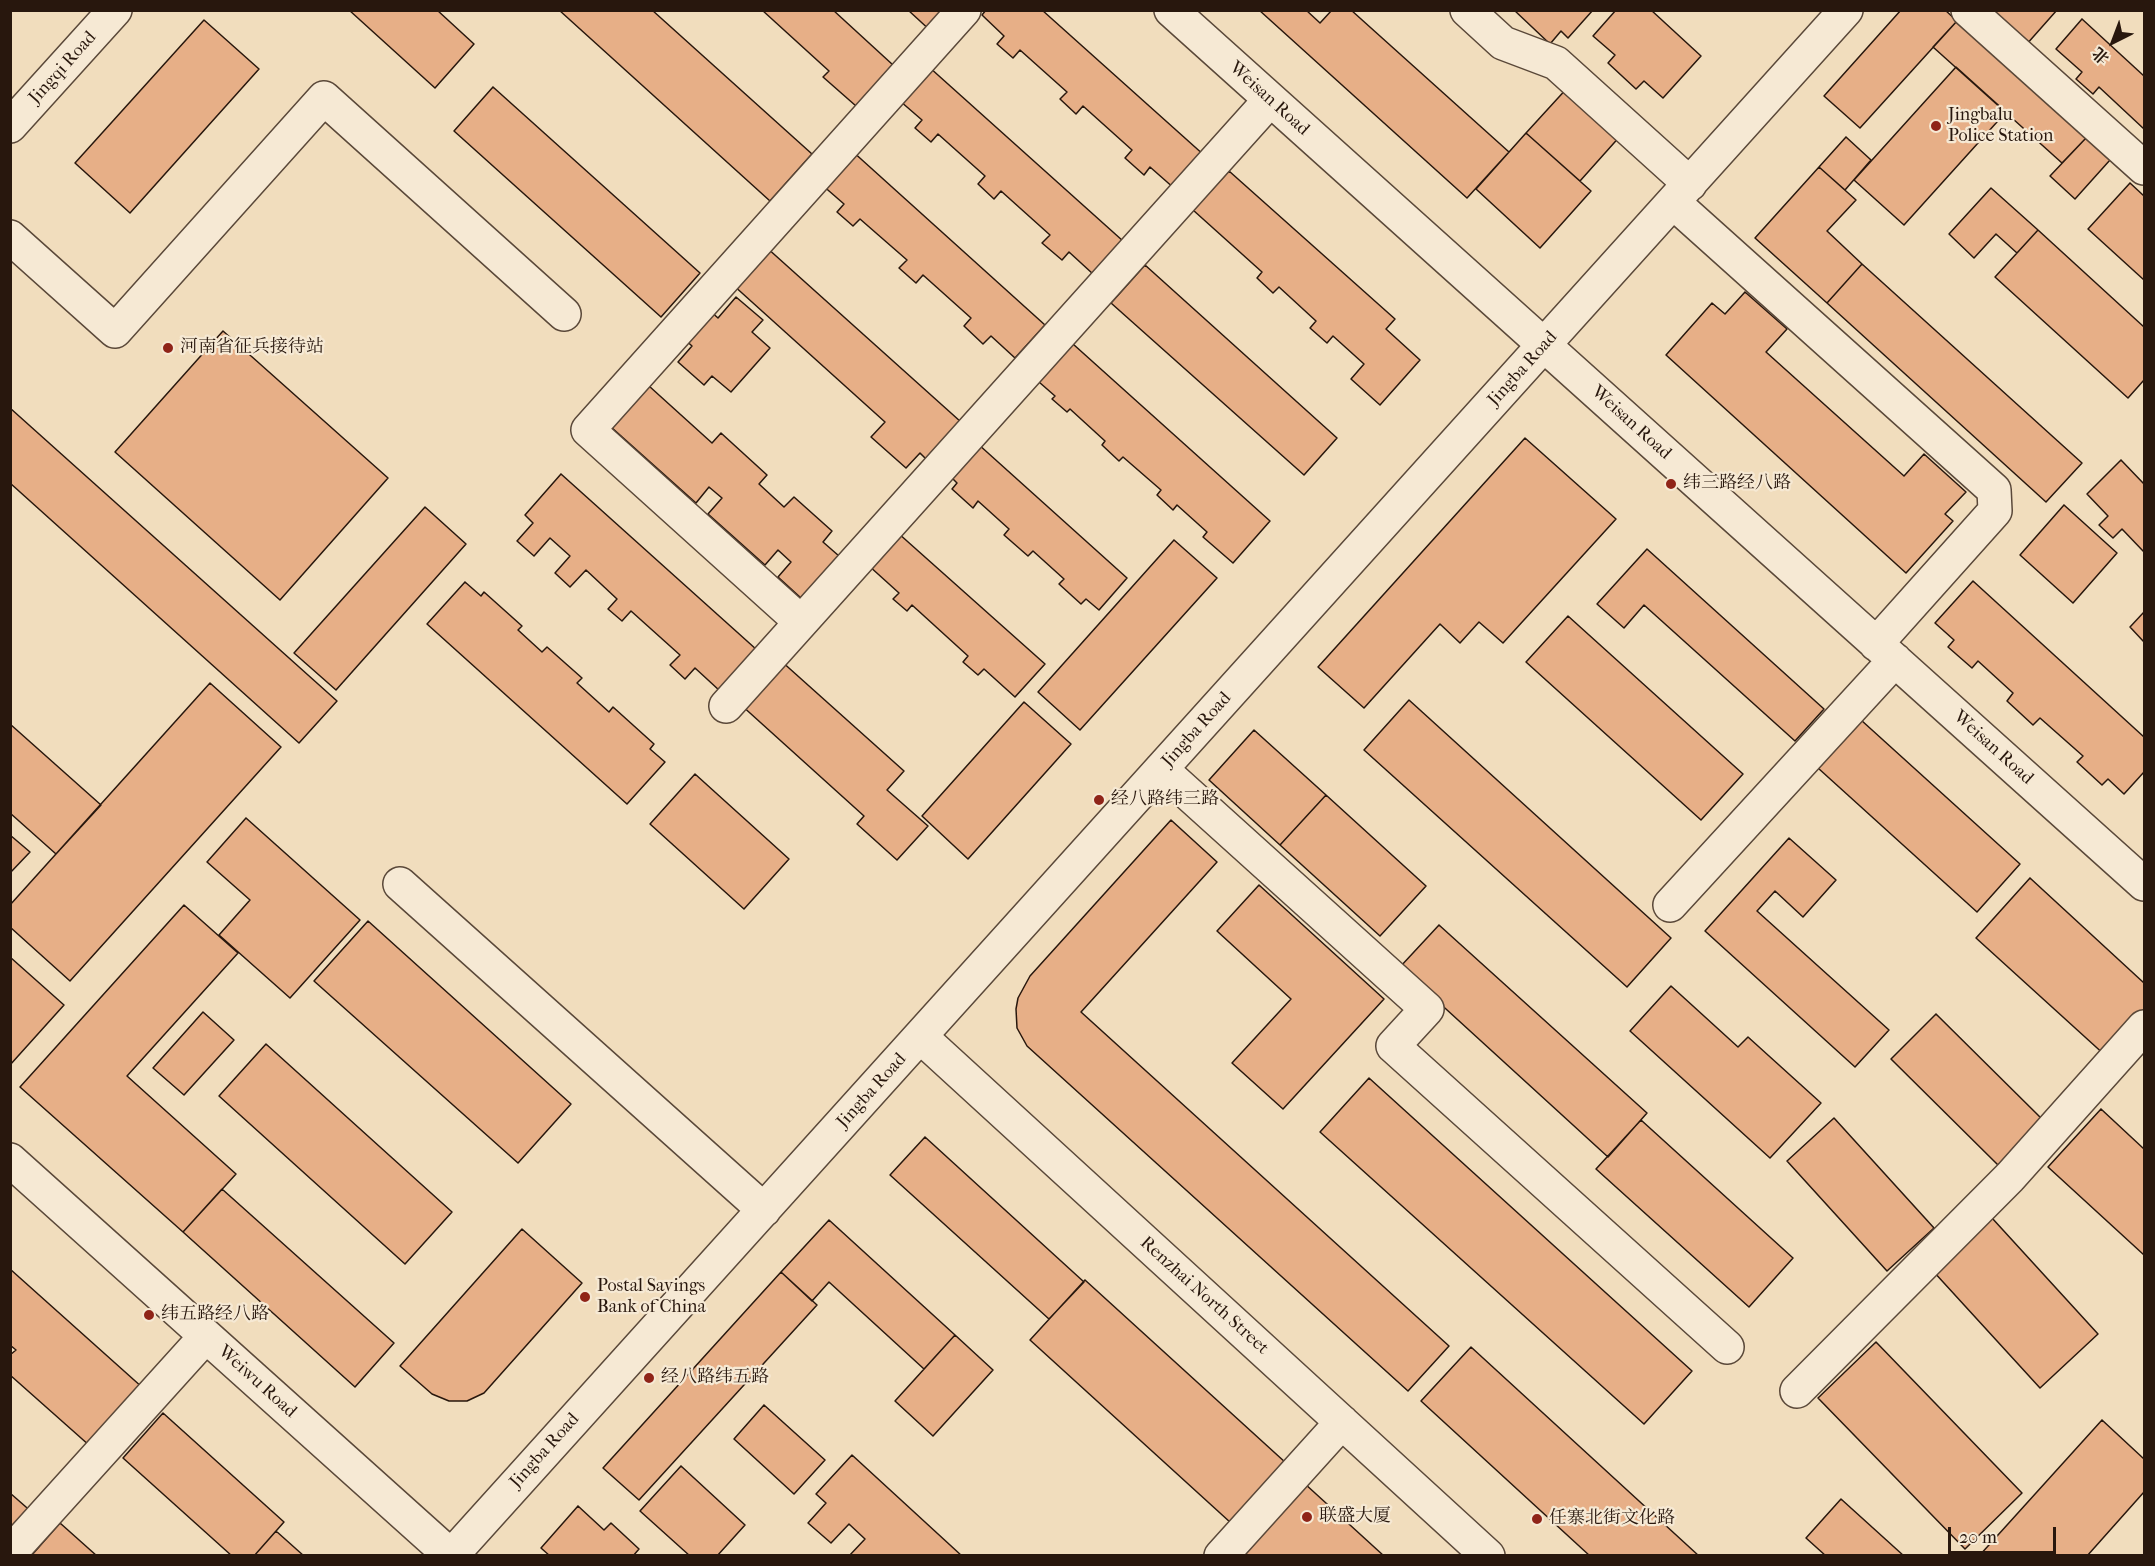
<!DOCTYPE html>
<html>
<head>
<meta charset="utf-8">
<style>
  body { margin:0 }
  #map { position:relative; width:2155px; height:1566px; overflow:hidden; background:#f1ddbd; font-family:"IM FELL French Canon","Noto Serif SC",serif }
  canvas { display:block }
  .frame { position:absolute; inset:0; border:12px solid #28170d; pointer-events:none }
  .north { position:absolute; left:2083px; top:12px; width:60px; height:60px; -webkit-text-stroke:4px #f6e9d4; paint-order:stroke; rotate:222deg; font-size:16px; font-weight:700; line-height:24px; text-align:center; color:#28170d }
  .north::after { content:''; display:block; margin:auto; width:21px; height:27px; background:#28170d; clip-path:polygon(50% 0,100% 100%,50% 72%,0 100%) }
  .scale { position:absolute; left:1948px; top:1527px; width:108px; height:27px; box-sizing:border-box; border:3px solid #28170d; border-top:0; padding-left:8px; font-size:18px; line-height:21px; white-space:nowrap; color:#28170d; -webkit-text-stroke:4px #f6e9d4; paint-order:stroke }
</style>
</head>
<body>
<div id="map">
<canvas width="2155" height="1566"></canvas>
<div class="frame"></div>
<div class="north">北</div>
<div class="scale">20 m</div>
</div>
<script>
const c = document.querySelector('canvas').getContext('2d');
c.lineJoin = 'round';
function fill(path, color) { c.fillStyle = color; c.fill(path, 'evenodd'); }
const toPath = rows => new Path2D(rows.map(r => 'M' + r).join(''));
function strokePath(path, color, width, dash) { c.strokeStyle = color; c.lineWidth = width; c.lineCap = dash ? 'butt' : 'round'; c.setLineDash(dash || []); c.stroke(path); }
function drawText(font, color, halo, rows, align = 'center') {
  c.font = font + ' "IM FELL French Canon","Noto Serif SC",serif'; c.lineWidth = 4.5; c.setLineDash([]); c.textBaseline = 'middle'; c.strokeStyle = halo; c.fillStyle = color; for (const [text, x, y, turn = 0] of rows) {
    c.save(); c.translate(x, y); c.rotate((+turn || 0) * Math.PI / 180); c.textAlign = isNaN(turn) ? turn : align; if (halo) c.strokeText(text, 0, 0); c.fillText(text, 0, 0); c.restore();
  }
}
const building = toPath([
  [349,10,437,10,474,44,435,88,349,10],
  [559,10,652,10,812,154,770,201,559,10],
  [762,10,833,10,893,65,856,106,823,77,829,71,762,10],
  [908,10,954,10,933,33,908,10],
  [986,10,1042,10,1205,156,1175,189,1150,167,1144,175,1125,158,1132,150,1083,106,1076,114,1060,99,1067,92,1020,50,1013,58,997,44,1004,36,982,15,986,10],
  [1259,10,1306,10,1320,23,1332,10,1351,10,1509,152,1467,198,1259,10],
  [1514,10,1593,10,1568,38,1561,31,1550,44,1514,10],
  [1616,10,1651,10,1701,56,1663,98,1644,81,1636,89,1608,63,1615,55,1593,36,1616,10],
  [1901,10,1945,10,1957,21,1860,128,1824,96,1901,10],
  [1988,10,2057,10,2026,45,1988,10],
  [2082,19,2144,76,2144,129,2099,87,2093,94,2076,79,2082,72,2056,49,2082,19],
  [204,20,259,69,130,213,75,163,204,20],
  [1957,21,2086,138,2062,163,1933,47,1957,21],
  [929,67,1123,241,1093,274,1069,252,1062,260,1042,243,1050,235,1001,191,994,199,978,184,985,176,938,134,931,142,915,128,922,120,900,101,929,67],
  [1956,67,2006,112,1904,225,1854,180,1956,67],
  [1569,86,1622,134,1580,181,1526,133,1569,86],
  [493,87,700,273,661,317,454,131,493,87],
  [1526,133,1591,191,1540,248,1476,189,1526,133],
  [1846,137,1871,160,1845,190,1819,167,1846,137],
  [2086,138,2110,160,2075,199,2050,176,2086,138],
  [851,150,1045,325,1015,358,991,336,983,344,964,326,971,318,923,275,916,283,899,268,907,260,860,219,853,226,837,212,844,204,821,184,851,150],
  [1819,167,1856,200,1827,231,1862,264,1827,303,1755,238,1819,167],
  [1229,171,1395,319,1386,329,1420,360,1380,405,1351,379,1364,364,1333,336,1327,343,1310,328,1316,321,1279,287,1273,293,1257,278,1262,272,1193,210,1229,171],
  [2130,183,2144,196,2144,280,2088,229,2130,183],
  [1991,188,2038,230,2017,253,1996,234,1974,258,1949,234,1991,188],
  [2038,230,2144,327,2144,380,2128,398,1995,277,2038,230],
  [766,247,961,422,927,460,920,453,906,468,871,437,885,422,732,284,766,247],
  [1862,264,2082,463,2046,502,1827,303,1862,264],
  [1145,265,1337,438,1304,475,1111,303,1145,265],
  [1745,292,1787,329,1766,352,1904,476,1924,454,1966,492,1945,514,1953,521,1906,573,1666,355,1712,303,1725,314,1745,292],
  [736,297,763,320,752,332,770,348,731,392,712,376,704,385,678,362,692,346,682,337,708,309,718,318,736,297],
  [223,331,388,478,280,600,115,452,223,331],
  [1073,344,1270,521,1233,563,1203,537,1207,532,1177,505,1173,510,1157,495,1161,490,1123,457,1119,461,1102,445,1105,441,1070,409,1067,412,1052,399,1055,396,1039,382,1073,344],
  [649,386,712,443,721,433,767,475,759,484,784,507,794,497,832,531,823,542,839,556,801,598,778,577,791,562,778,550,765,565,708,514,722,498,709,487,696,503,611,427,649,386],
  [10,408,337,701,299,743,10,483,10,408],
  [1525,438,1616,519,1503,643,1479,622,1460,643,1440,624,1364,708,1318,667,1525,438],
  [978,444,1127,578,1099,610,1086,599,1081,604,1059,584,1064,579,1033,551,1028,556,1004,535,1009,529,978,501,973,508,952,489,957,483,949,475,978,444],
  [2121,460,2144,484,2144,552,2122,529,2113,538,2099,525,2108,516,2087,494,2121,460],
  [561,474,757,650,720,691,695,668,685,679,670,665,680,655,631,611,622,621,608,609,617,599,586,570,570,587,555,573,570,556,550,538,534,556,517,541,533,523,525,515,561,474],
  [2064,505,2117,553,2073,603,2020,555,2064,505],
  [425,507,466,544,336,690,294,653,425,507],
  [898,533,1045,664,1015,697,984,669,978,675,963,662,968,656,912,605,907,611,893,599,899,593,868,565,898,533],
  [1174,540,1217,578,1080,730,1038,692,1174,540],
  [1647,549,1824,709,1795,741,1644,605,1624,628,1597,604,1647,549],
  [1973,581,2144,737,2144,772,2124,794,2108,779,2102,785,2077,762,2083,756,2040,718,2033,725,2007,701,2013,693,1978,661,1972,668,1948,647,1954,640,1935,623,1973,581],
  [465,582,481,596,484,592,522,626,518,630,542,652,547,647,582,678,577,683,609,712,613,707,654,744,650,749,665,762,627,804,427,624,465,582],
  [2144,612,2144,642,2130,627,2144,612],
  [1568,616,1743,774,1701,820,1526,662,1568,616],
  [780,660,904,771,887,790,928,826,897,860,857,824,864,816,740,704,780,660],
  [210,683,281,747,70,981,10,927,10,905,210,683],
  [1409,700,1671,938,1627,987,1364,750,1409,700],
  [1024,702,1071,744,968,859,922,816,1024,702],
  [1861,720,2020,864,1977,912,1818,768,1861,720],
  [10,724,101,805,56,854,10,813,10,724],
  [1254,730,1326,795,1280,845,1209,780,1254,730],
  [695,774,789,859,744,909,650,824,695,774],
  [1326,795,1426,886,1380,936,1280,845,1326,795],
  [246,818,360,920,290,998,219,935,250,900,207,862,246,818],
  [1171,820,1217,862,1081,1012,1449,1346,1408,1391,1027,1046,1017,1028,1016,1009,1018,998,1030,976,1171,820],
  [10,835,30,852,10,873,10,835],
  [1789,838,1836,880,1803,917,1775,891,1757,911,1889,1030,1855,1067,1705,931,1789,838],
  [2030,878,2144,983,2144,1016,2107,1057,1976,938,2030,878],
  [1259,885,1384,999,1283,1109,1232,1063,1291,999,1217,931,1259,885],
  [184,905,238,953,127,1076,236,1174,183,1232,20,1087,184,905],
  [368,921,571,1104,518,1163,314,981,368,921],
  [1439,925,1647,1113,1608,1157,1400,967,1439,925],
  [10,957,64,1005,10,1065,10,957],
  [1671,986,1738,1047,1748,1037,1821,1103,1770,1158,1630,1031,1671,986],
  [203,1012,234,1040,184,1095,153,1068,203,1012],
  [1936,1014,2043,1120,1998,1165,1891,1059,1936,1014],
  [266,1044,452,1212,405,1264,219,1096,266,1044],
  [1369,1078,1692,1371,1644,1424,1320,1132,1369,1078],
  [2101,1109,2144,1149,2144,1255,2048,1167,2101,1109],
  [1834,1118,1934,1228,1887,1271,1787,1161,1834,1118],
  [1641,1120,1793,1258,1749,1307,1596,1169,1641,1120],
  [925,1137,1084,1282,1049,1319,890,1175,925,1137],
  [222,1189,394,1343,355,1387,183,1232,222,1189],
  [1992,1218,2098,1334,2040,1388,1933,1271,1992,1218],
  [829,1220,955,1335,924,1369,829,1282,812,1301,781,1272,829,1220],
  [522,1229,582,1283,484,1393,467,1401,449,1401,432,1394,400,1366,522,1229],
  [10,1269,143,1388,90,1446,10,1375,10,1355,16,1350,10,1345,10,1269],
  [781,1272,817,1305,639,1500,603,1468,781,1272],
  [1085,1280,1286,1463,1231,1523,1030,1340,1085,1280],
  [955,1335,993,1370,933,1436,895,1401,955,1335],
  [1876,1342,2022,1493,1965,1549,1818,1398,1876,1342],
  [1471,1347,1699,1556,1590,1556,1421,1401,1471,1347],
  [764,1405,825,1460,794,1494,734,1439,764,1405],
  [163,1413,284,1522,254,1556,232,1556,123,1458,163,1413],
  [2102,1420,2144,1459,2144,1492,2087,1556,1979,1556,2102,1420],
  [852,1455,962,1556,849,1556,865,1539,849,1524,831,1543,808,1523,826,1503,816,1494,852,1455],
  [681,1466,745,1525,717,1556,690,1556,640,1511,681,1466],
  [1304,1483,1384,1556,1247,1556,1241,1551,1304,1483],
  [10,1493,34,1514,10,1540,10,1493],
  [1841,1499,1904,1556,1826,1556,1806,1538,1841,1499],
  [578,1506,604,1530,611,1523,639,1549,633,1556,550,1556,541,1548,578,1506],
  [60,1523,97,1556,31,1556,60,1523],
  [276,1531,304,1556,254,1556,276,1531]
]);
fill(building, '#e7af87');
strokePath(building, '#28170d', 1.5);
const minor = toPath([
  [1171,10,2144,884],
  [1467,10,1503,43,1556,63,1690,184],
  [1968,10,2144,168],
  [10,126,115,10],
  [1673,202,1994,490,1995,511,1876,644],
  [10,237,115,331,324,98,564,314],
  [801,622,588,430,964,10],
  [726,706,1270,100],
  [1161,769,1427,1009,1393,1046,1727,1347],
  [400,884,764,1210],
  [1670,905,1895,660],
  [921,1037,1488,1556],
  [10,1160,451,1556],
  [1797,1391,2010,1177,2144,1027],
  [10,1553,206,1336],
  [451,1556,1846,10],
  [1221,1556,1342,1422]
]);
strokePath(minor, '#5a4839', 36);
strokePath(minor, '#f6e9d4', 33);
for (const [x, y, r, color] of [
  [1936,126,6,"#8f2418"],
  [168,348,6,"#8f2418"],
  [1671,484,6,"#8f2418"],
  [1099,800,6,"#8f2418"],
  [585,1297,6,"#8f2418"],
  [149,1315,6,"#8f2418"],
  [649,1378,6,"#8f2418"],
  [1307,1517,6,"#8f2418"],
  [1537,1519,6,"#8f2418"]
]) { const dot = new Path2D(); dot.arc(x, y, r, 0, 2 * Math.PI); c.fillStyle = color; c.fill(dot); strokePath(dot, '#f6e9d4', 2); }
drawText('18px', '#28170d', '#f6e9d4', [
  ["Jingqi Road",63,68,-48],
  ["Weisan Road",1269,99,42],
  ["Jingba Road",1523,369,-48],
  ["Weisan Road",1631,423,42],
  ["Jingba Road",1197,730,-48],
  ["Weisan Road",1993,748,42],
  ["Jingba Road",872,1091,-48],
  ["Renzhai North Street",1204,1296,42],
  ["Weiwu Road",257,1382,42],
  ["Jingba Road",545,1451,-48]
]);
drawText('18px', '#28170d', '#f6e9d4', [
  ["Jingbalu",1948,116],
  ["Police Station",1948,137],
  ["河南省征兵接待站",180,348],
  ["纬三路经八路",1683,484],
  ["经八路纬三路",1111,800],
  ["Postal Savings",597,1287],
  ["Bank of China",597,1308],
  ["纬五路经八路",161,1315],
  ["经八路纬五路",661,1378],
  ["联盛大厦",1319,1517],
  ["任寨北街文化路",1549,1519]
], 'left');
</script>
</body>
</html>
